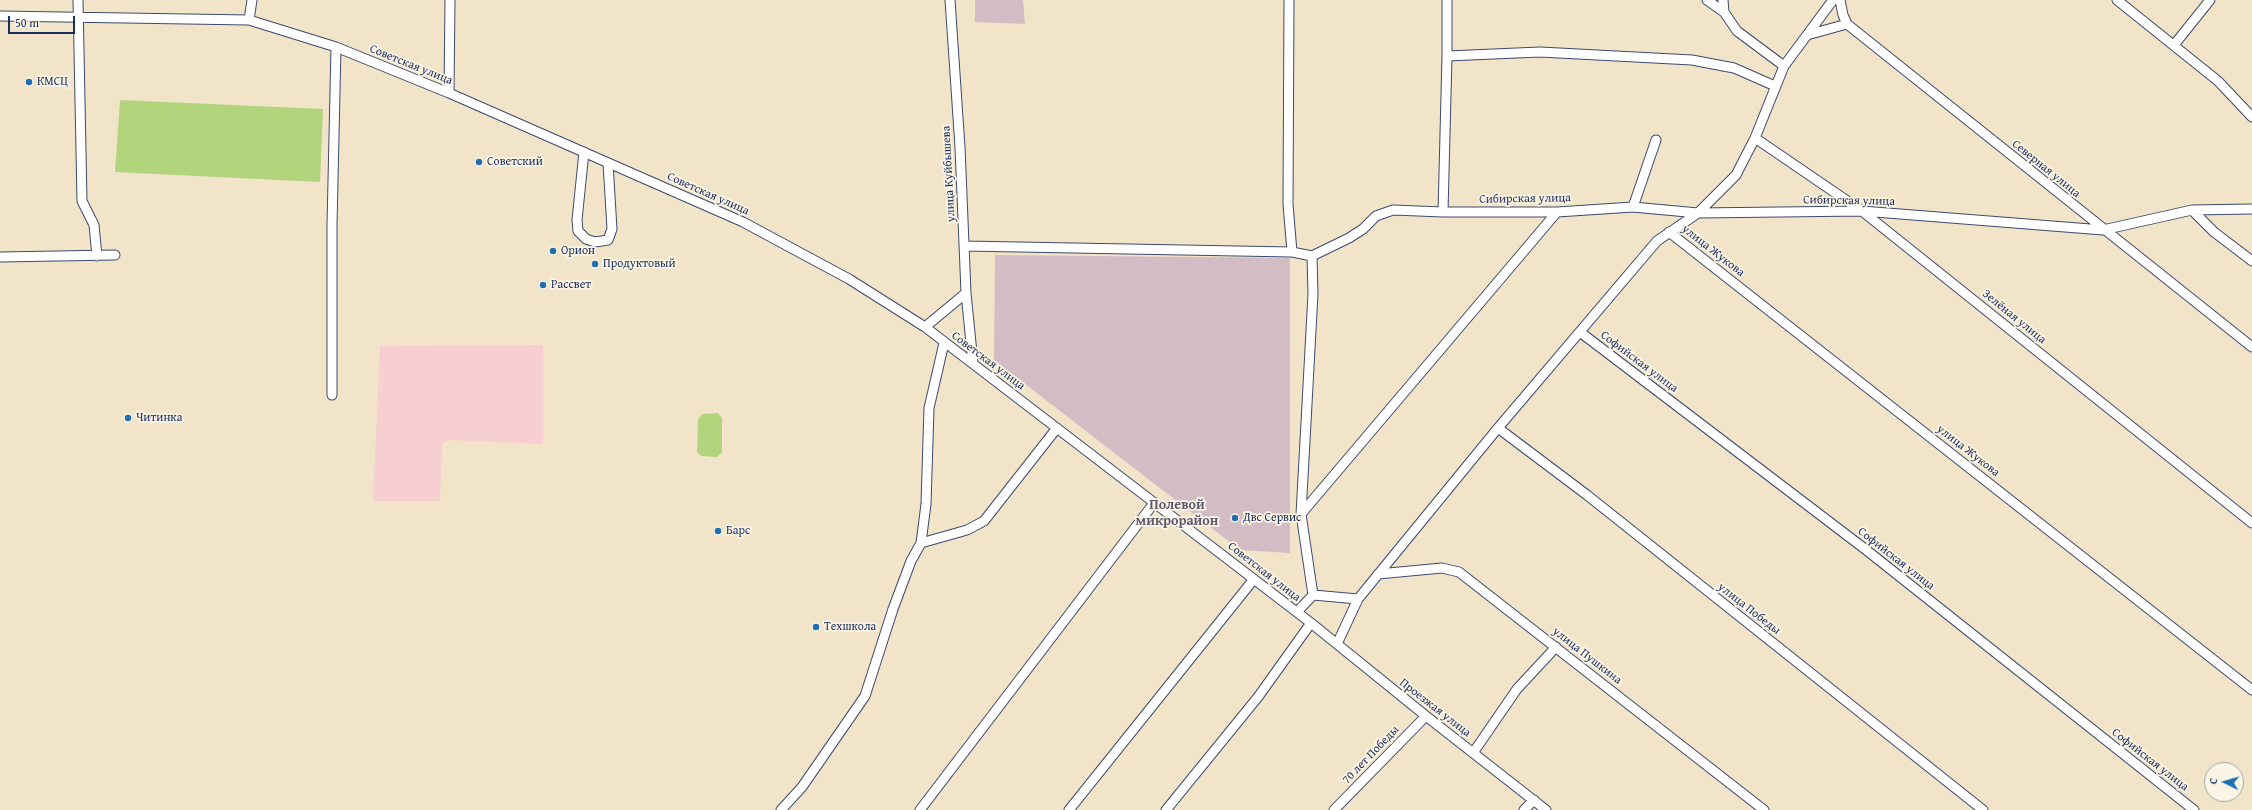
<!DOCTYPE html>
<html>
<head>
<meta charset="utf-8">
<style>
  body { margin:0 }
  #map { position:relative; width:2252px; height:810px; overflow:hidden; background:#f2e4c8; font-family:"Gentium Book Plus",serif }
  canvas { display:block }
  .north { position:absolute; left:2204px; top:762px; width:40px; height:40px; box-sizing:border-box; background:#fcf5e5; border:1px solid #a2a6af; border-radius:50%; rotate:275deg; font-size:11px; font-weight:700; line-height:16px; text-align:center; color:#1b2f5e }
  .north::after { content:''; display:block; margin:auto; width:14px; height:18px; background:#1f6fb2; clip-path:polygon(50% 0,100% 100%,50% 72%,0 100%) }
  .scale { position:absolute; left:8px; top:16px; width:67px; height:18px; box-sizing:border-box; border:2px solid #1b2f5e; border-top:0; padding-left:5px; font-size:12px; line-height:14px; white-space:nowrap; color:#1b2f5e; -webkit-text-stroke:3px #fcf5e5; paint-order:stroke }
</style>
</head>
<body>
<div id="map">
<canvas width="2252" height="810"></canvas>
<div class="north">С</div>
<div class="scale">50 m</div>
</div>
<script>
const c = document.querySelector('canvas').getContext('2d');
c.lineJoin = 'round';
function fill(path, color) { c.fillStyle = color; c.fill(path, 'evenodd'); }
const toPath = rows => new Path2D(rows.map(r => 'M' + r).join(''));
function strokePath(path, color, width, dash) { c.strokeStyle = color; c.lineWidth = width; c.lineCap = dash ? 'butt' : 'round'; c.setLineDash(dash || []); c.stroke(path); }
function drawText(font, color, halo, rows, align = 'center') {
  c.font = font + ' "Gentium Book Plus",serif'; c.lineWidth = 3.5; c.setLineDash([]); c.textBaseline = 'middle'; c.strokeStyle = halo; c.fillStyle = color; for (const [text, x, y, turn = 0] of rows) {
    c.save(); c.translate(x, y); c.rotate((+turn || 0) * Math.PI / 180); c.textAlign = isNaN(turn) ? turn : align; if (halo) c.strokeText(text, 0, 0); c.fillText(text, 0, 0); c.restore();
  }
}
fill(toPath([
  [543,345,543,444,450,440,442,444,440,501,373,501,380,346]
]), '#f7cfd0');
fill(toPath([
  [975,0,1023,0,1025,24,975,22],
  [995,255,1290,258,1290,553,1240,550,994,360]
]), '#d2bdc5');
fill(toPath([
  [120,100,323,109,320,182,115,172],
  [718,413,722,418,722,452,717,457,702,456,697,452,698,420,702,414]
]), '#b1d47d');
const minor = toPath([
  [78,0,82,201,94,225,97,256],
  [1289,0,1288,204,1292,252],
  [1707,0,1724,12,1737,31,1784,66],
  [1723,0,1724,12],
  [1840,0,1843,15,1847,24,2252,347],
  [2117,0,2218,81,2252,117],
  [0,16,249,20,336,47,449,93,743,222,849,279,925,327,1311,623,1426,716,1546,810],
  [249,20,252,0],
  [1807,35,1847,24],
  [2174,45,2210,0],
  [1447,56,1447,0],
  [449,93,450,0],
  [1755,138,1862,211,2252,523],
  [584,152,577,220,578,231,586,239,595,242,608,240,612,229,608,163],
  [1633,207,1656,140],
  [2192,210,2214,232,2252,261],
  [1443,212,1557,212,1633,207,1698,213,1862,211,2103,230,2192,210,2252,209],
  [1669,232,2252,690],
  [964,246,1292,252,1312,256],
  [0,257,115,255],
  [966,293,973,363],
  [925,327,966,293,960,147,950,0],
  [1580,332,1865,549,2194,810],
  [332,395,332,225,336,47],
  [1498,428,1587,495,1983,810],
  [1301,514,1557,212],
  [921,543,967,530,984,521,1057,428],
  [1378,574,1442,568,1459,572,1764,810],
  [1313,595,1358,599,1498,428,1657,241,1698,213,1736,175,1755,138,1784,66,1833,0],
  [1297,612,1313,595,1301,514,1313,294,1312,256,1349,238,1363,229,1376,216,1393,210,1443,212,1447,56,1540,52,1692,60,1734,68,1775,86],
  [1337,644,1358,599],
  [1473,753,1517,689,1556,647],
  [781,810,802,787,865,696,893,609,911,561,921,543,926,504,929,408,944,343],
  [920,810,1154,503],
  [1069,810,1254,579],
  [1166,810,1258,697,1311,623],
  [1334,810,1426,716],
  [1524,810,1534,800]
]);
strokePath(minor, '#3b4a6e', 11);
strokePath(minor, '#fff', 9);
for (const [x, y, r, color] of [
  [29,82,4,"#1f6fb2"],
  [479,162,4,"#1f6fb2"],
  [553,251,4,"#1f6fb2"],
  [595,264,4,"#1f6fb2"],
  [543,285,4,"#1f6fb2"],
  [128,418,4,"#1f6fb2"],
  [1235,518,4,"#1f6fb2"],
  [718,531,4,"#1f6fb2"],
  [816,627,4,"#1f6fb2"]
]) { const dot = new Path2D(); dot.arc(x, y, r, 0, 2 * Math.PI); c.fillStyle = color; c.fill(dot); strokePath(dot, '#fcf5e5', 1.5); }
drawText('12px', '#1b2f5e', '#fcf5e5', [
  ["Советская улица",411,65,22],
  ["Северная улица",2046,169,39],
  ["улица Куйбышева",949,174,-93],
  ["Советская улица",708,194,24],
  ["Сибирская улица",1525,199,-1],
  ["Сибирская улица",1849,201,1],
  ["улица Жукова",1713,251,38],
  ["Зелёная улица",2014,317,39],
  ["Советская улица",988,361,37],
  ["Софийская улица",1639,362,37],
  ["улица Жукова",1968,451,38],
  ["Софийская улица",1896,559,38],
  ["Советская улица",1264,572,38],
  ["улица Победы",1749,609,38],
  ["улица Пушкина",1587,656,38],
  ["Проезжая улица",1435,708,38],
  ["70 лет Победы",1371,755,-46],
  ["Софийская улица",2150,760,38]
]);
drawText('12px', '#1b2f5e', '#fcf5e5', [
  ["КМСЦ",37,82],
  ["Советский",487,162],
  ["Орион",561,251],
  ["Продуктовый",603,264],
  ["Рассвет",551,285],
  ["Читинка",136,418],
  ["Двс Сервис",1243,518],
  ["Барс",726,531],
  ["Техшкола",824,627]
], 'left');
drawText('bold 14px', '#5e5970', '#fcf5e5', [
  ["Полевой",1177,505],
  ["микрорайон",1177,521]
]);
</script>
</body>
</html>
